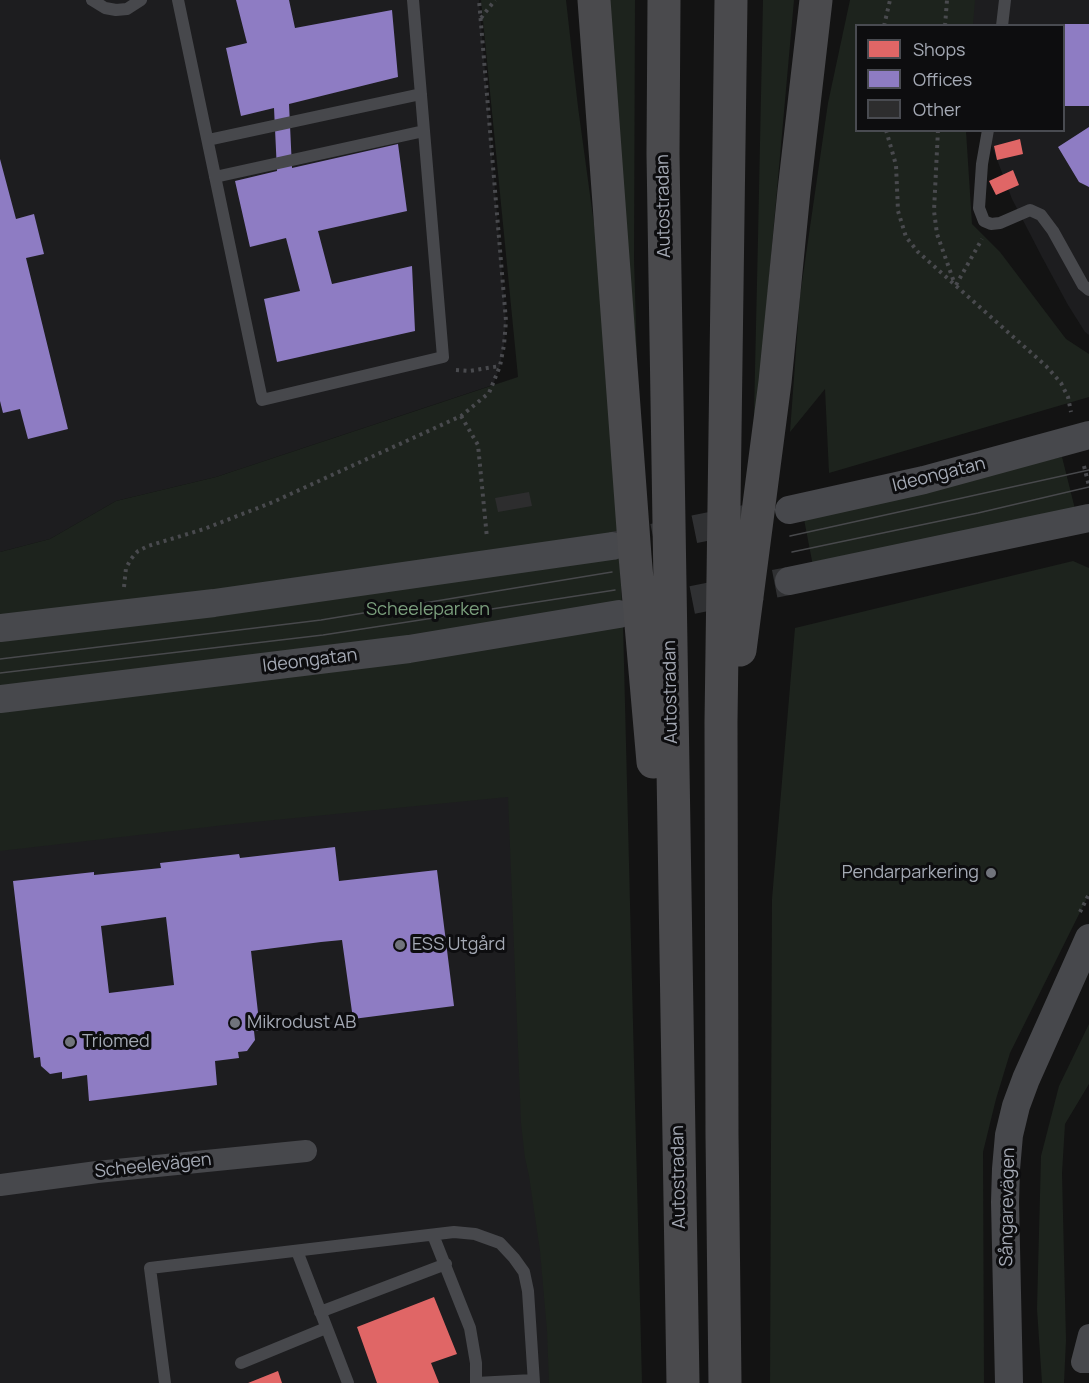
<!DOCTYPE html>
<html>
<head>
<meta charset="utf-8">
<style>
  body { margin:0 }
  #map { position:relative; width:1089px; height:1383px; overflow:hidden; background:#131313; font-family:Manrope,sans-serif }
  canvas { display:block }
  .legend { position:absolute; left:855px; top:24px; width:210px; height:108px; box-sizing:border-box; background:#0d0d0f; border:2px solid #494b51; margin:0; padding:8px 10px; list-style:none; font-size:18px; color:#a4a9b4 }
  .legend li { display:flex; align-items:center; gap:12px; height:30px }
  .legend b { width:30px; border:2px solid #494b51 }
</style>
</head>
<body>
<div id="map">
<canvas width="1089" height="1383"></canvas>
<ul class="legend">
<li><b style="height:16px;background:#e06666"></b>Shops</li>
<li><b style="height:16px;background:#8e7cc3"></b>Offices</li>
<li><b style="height:16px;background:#2d2d2e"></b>Other</li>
</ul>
</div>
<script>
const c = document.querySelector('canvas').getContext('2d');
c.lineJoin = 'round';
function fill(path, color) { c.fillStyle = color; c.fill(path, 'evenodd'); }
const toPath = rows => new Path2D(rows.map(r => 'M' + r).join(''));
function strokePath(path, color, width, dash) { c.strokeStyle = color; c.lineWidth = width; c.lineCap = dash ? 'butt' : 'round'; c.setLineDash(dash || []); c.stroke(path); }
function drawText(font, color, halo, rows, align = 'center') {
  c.font = font + ' Manrope,sans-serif'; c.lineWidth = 6; c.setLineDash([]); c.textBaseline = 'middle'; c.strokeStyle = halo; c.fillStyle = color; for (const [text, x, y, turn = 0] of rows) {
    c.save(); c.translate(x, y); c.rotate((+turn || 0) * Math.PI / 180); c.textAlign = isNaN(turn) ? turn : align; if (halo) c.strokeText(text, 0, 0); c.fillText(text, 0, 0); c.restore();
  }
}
fill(toPath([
  [0,0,479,0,506,321,504,345,500,366,493,385,216,477,116,501,50,539,0,552],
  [966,0,1089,0,1089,335,1085,332,1068,305,1042,257,1012,199,990,141,987,131,1064,130,1064,26,968,25],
  [596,667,619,1383,0,1383,0,749]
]), '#1d1d1f');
fill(toPath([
  [481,0,566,0,578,107,603,290,616,489,623,624,642,1383,549,1383,547,1331,540,1251,529,1176,525,1158,521,1123,508,797,234,824,0,851,0,552,50,539,116,501,216,477,518,377],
  [606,0,635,0,634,259,637,361],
  [763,0,794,0,753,458,758,238],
  [850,0,975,0,973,25,856,26,856,130,966,131,972,224,1000,252,1066,339,1089,354,1089,397,829,473,825,389,790,432,800,296,828,103],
  [1062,457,1075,509,813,566,803,514],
  [1073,561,1089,568,1089,894,1010,1053,996,1099,983,1152,984,1383,770,1383,772,899,795,628],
  [1089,1024,1089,1084,1065,1124,1062,1173,1066,1340,1064,1383,1042,1383,1037,1309,1041,1156,1059,1086]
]), '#1d231d');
fill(toPath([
  [1020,139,1023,154,997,160,994,146],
  [1013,170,1019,185,996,195,989,181],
  [434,1297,457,1354,431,1363,439,1383,377,1383,357,1327],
  [278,1371,282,1383,248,1383]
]), '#e06666');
fill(toPath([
  [236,0,289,0,295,28,392,10,398,77,289,104,292,168,398,144,407,211,318,231,332,284,412,266,415,331,277,362,264,299,300,291,286,238,250,247,235,181,277,171,274,108,241,116,226,48,247,43],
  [1064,24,1089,24,1089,106,1064,106],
  [1089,127,1089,187,1079,182,1058,147],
  [0,159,16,219,34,214,44,254,26,258,68,429,28,439,20,409,3,413,0,401],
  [335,847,339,881,437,870,454,1006,353,1019,342,940,321,942,251,951,260,1030,254,1031,255,1040,247,1051,238,1052,239,1058,215,1061,217,1085,89,1101,87,1075,62,1079,62,1072,50,1074,41,1066,40,1057,34,1058,13,881,94,872,94,875,161,868,160,863,239,854,240,858],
  [166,917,174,985,109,993,101,926]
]), '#8e7cc3');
fill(toPath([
  [529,492,532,506,498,512,495,498]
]), '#2d2d2e');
strokePath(toPath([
  [612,546,745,519],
  [651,608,789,581]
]), '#303133', 28, [28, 14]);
strokePath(toPath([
  [481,18,495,0],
  [884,26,890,0],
  [945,26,947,0],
  [886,130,896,165,898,211,906,237,918,252,1046,366,1061,383,1068,397,1071,412],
  [938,130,934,211,937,234,954,282],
  [956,285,982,239],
  [456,370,469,371,500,366],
  [461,416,478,445,487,538],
  [1084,466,1089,486],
  [124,587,126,568,131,559,138,551,148,546,204,529,273,502,461,416,489,393,500,366,504,345,506,321,479,0],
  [1080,912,1089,894]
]), '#494a4e', 4, [3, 4.5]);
strokePath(toPath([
  [92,0,105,8,116,10,127,9,141,0],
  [178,0,262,400,443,357,413,0],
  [1002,26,1005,0],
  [988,130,982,164,979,208,984,221,991,224,1000,223,1030,210,1041,215,1053,231,1083,285,1089,290],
  [208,140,421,94],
  [215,177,424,131],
  [433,1235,470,1328,476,1363,476,1383],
  [297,1251,348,1383],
  [320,1312,446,1264],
  [241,1363,326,1328],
  [165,1383,150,1268,454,1232,475,1234,500,1243,514,1258,524,1272,528,1291,534,1383],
  [476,1383,533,1380]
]), '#47484c', 12);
strokePath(toPath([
  [0,1185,97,1172,306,1151],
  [1089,1335,1082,1362,1089,1362]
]), '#47484c', 22);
strokePath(toPath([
  [789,510,924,480,1089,435],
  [789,581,1089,518],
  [0,628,214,603,612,546],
  [0,699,409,649,619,614],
  [1009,1383,1005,1202,1006,1169,1009,1135,1016,1106,1026,1079,1089,938]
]), '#47484c', 28);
strokePath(toPath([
  [594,0,635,556,653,762],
  [664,0,663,154,683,1383],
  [740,650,775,382,794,191,816,0],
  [725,1383,722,1135,721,722,731,0]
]), '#4a4a4d', 33);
strokePath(toPath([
  [790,536,1089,470],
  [792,552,978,513,1089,487],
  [0,659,321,620,612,572],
  [0,673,323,635,615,590]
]), '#48494c', 1.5);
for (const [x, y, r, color] of [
  [991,873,6,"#71747c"],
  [400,945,6,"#71747c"],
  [235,1023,6,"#71747c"],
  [70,1042,6,"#71747c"]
]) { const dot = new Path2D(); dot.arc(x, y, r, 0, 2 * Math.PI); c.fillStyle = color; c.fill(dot); strokePath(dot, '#0d0d0f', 2); }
drawText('18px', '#a4a9b4', '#0d0d0f', [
  ["Autostradan",664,206,-91],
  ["Ideongatan",939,475,-14],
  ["Ideongatan",310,661,-7],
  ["Autostradan",671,692,-91],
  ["Scheelevägen",153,1166,-6],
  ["Autostradan",679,1177,-91],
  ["Sångarevägen",1008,1207,-89]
]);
drawText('18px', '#7b9f7d', '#0d0d0f', [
  ["Scheeleparken",428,610]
]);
drawText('18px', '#a4a9b4', '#0d0d0f', [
  ["Pendarparkering",979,873,"right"],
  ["ESS Utgård",412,945],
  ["Mikrodust AB",247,1023],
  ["Triomed",82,1042]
], 'left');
</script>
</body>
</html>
